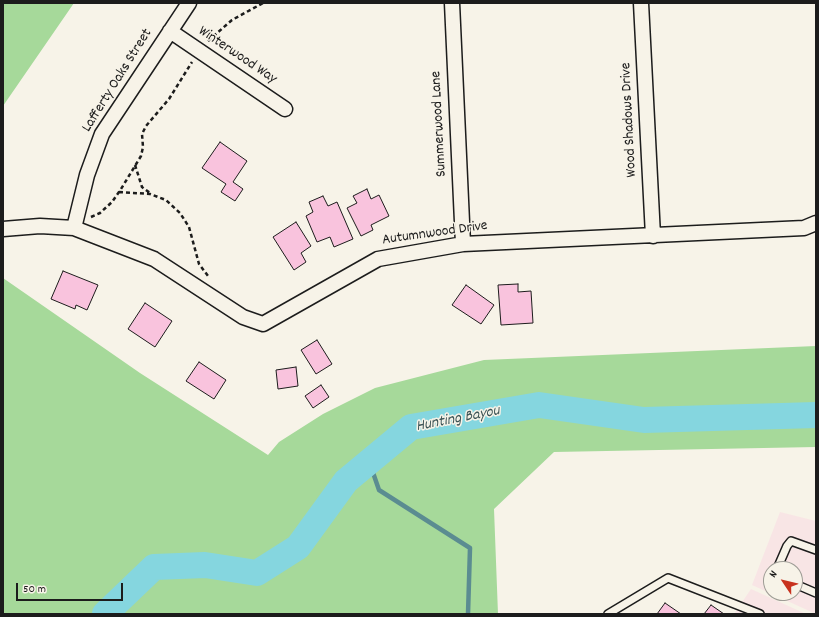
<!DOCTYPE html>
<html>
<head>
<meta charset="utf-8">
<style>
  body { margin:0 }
  #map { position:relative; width:819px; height:617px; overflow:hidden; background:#f7f3e8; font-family:Dekko,sans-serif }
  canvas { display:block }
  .frame { position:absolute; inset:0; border:4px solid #1c1c1c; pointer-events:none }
  .north { position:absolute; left:763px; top:561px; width:40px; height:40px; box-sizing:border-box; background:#f7f3e8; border:1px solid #9f9d96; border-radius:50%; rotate:305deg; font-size:11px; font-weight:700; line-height:16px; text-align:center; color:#1c1c1c }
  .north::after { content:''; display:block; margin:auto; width:14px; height:18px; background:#c8321e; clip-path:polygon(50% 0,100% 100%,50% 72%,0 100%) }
  .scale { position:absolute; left:16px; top:583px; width:107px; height:18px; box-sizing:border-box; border:2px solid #1c1c1c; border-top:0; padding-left:5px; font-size:12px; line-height:14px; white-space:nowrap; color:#1c1c1c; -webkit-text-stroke:3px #f7f3e8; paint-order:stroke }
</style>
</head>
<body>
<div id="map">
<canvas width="819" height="617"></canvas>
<div class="frame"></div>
<div class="north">N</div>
<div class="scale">50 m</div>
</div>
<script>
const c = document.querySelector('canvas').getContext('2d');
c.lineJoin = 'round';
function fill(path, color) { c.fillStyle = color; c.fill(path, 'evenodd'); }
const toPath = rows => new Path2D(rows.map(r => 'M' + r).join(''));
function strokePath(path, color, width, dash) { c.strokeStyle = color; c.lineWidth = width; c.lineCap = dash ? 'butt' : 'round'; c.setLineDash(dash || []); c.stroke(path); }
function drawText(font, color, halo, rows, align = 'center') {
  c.font = font + ' Dekko,sans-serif'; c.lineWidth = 3; c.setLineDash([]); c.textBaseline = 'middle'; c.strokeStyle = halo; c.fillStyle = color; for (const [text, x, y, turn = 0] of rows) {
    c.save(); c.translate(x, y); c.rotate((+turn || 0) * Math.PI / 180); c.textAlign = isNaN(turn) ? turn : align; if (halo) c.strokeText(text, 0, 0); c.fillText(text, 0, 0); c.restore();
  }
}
fill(toPath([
  [780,512,816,521,816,614,752,585],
  [771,569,795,569,795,593,771,593],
  [751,589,806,614,734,614]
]), '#f8e5e5');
fill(toPath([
  [3,3,74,3,3,106],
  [3,278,140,373,268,455,279,442,323,414,375,388,484,360,816,346,816,447,554,452,494,509,498,614,3,614]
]), '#a6d99a');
strokePath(toPath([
  [369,461,379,490,470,548,468,614]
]), '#5b8c91', 4.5);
strokePath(toPath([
  [105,614,154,567,205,565,257,573,298,547,346,481,411,427,539,405,644,420,816,415]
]), '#85d6df', 26);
const building = toPath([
  [220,142,247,161,233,182,243,189,235,201,221,192,226,184,202,168,220,142],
  [367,189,371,199,379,195,389,216,371,225,373,230,361,236,347,208,357,203,353,196,367,189],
  [323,196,328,206,337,202,353,239,334,247,330,237,317,242,306,216,313,212,309,202,323,196],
  [296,222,311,246,301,253,306,262,294,270,273,237,296,222],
  [63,271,98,285,87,310,76,305,75,309,51,299,63,271],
  [518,284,518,292,531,291,533,323,501,325,498,285,518,284],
  [466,285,494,305,481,324,452,305,466,285],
  [145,303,172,321,155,347,128,329,145,303],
  [317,340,332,364,316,374,301,350,317,340],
  [199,362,226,380,214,399,186,381,199,362],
  [296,367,298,386,278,389,276,370,296,367],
  [321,385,329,397,313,408,305,396,321,385],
  [665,603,681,614,657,614,665,603],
  [711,605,724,614,704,614,711,605]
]);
fill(building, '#f9c3dd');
strokePath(building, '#1c1c1c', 1);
const service = toPath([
  [777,569,787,546,791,541,816,550],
  [795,584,816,593],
  [608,614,668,578,760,614]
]);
const minor = toPath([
  [452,3,463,244],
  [641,3,653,236],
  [170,31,285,109],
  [74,228,87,175,102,134,189,3],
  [3,229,40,226,74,228,154,259,243,317,263,324,378,259,463,244,804,228,816,223]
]);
strokePath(service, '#1c1c1c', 10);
strokePath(minor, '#1c1c1c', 17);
strokePath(toPath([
  [208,41,232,20,263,3],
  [135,165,142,187,150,193],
  [119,192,150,194,166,200,180,213,189,227,199,264,208,276],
  [91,217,100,213,112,202,121,189,141,156,143,147,142,134,146,126,169,99,192,62]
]), '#1c1c1c', 2.5, [4, 3]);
strokePath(service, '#f7f3e8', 7);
strokePath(minor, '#f7f3e8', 14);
drawText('15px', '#1c1c1c', '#f7f3e8', [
  ["Winterwood Way",237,56,34],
  ["Lafferty Oaks Street",118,81,-58],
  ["Wood Shadows Drive",630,120,-93],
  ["Summerwood Lane",440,124,-93],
  ["Autumnwood Drive",435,234,-8]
]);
drawText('italic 16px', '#3c5456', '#f7f3e8', [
  ["Hunting Bayou",458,420,-11]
]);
</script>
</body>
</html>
